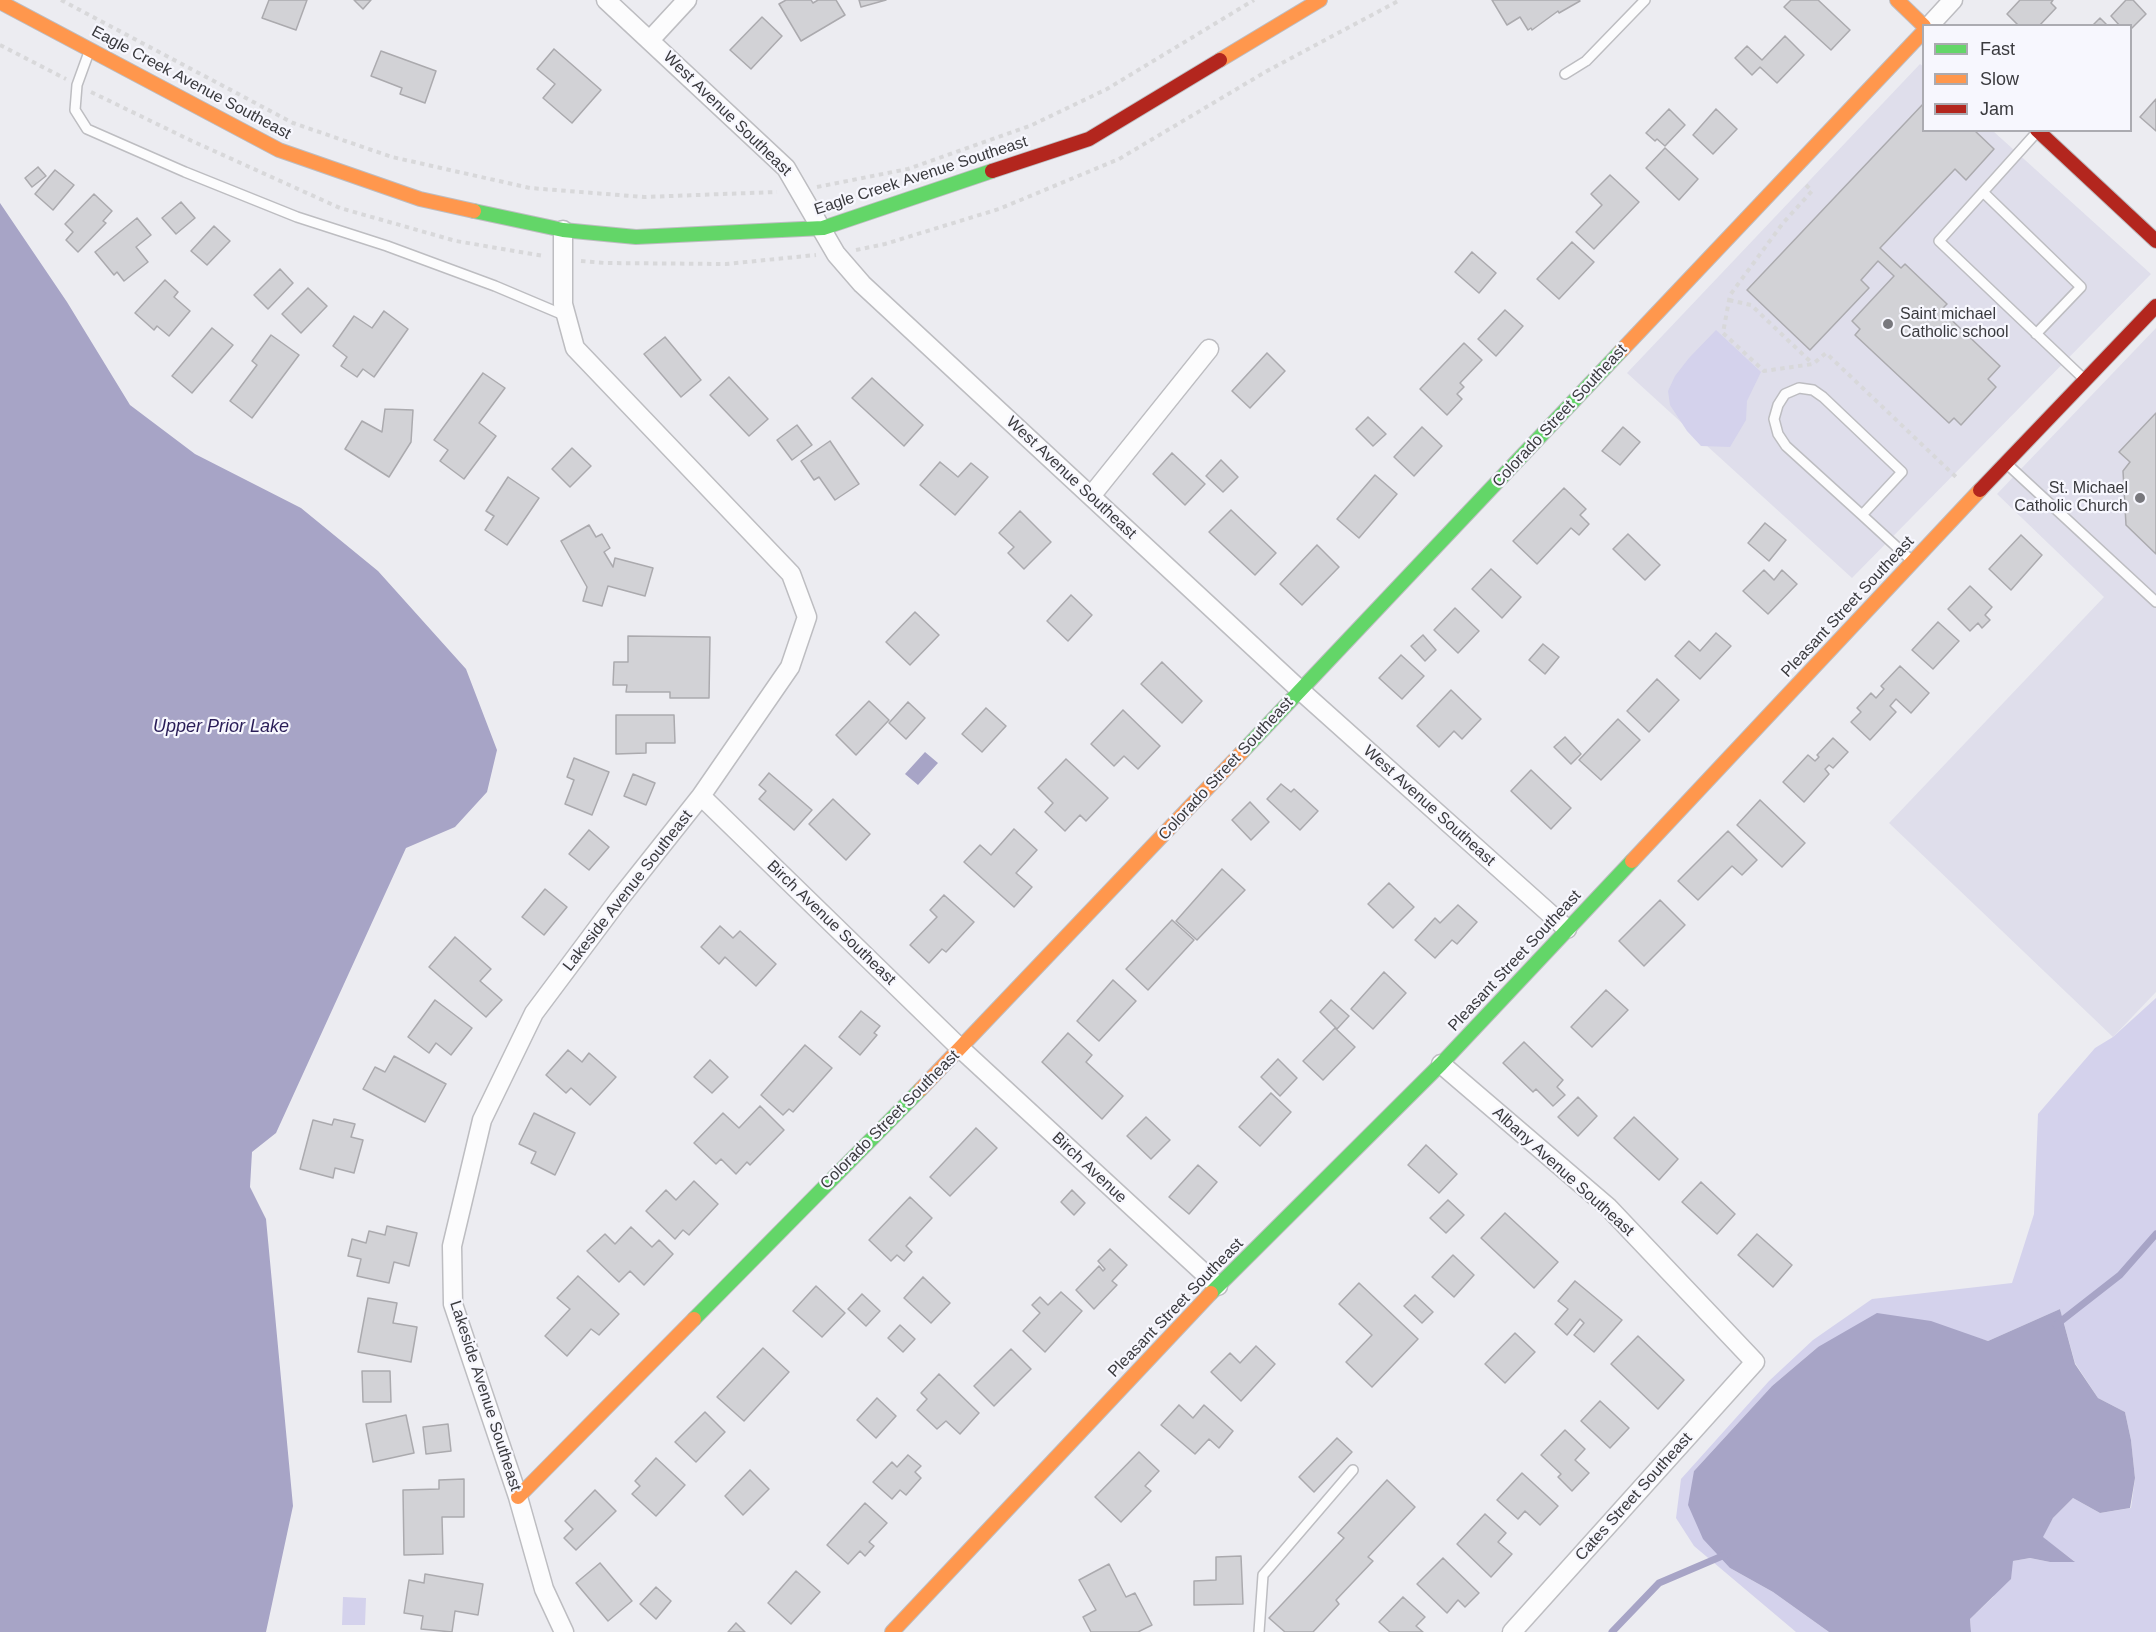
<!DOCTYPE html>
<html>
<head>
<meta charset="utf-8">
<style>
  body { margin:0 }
  #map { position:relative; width:2156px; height:1632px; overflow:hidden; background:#ececf1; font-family:Helvetica,sans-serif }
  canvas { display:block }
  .legend { position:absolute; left:1922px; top:24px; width:210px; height:108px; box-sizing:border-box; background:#f7f7fe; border:2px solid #ababb1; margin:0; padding:8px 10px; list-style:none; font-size:18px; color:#3a3a3e }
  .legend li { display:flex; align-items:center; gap:12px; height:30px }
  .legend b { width:30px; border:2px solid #ababb1 }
</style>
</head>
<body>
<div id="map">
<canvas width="2156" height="1632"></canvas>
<ul class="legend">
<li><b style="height:8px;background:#63d668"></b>Fast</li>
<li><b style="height:8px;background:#ff974d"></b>Slow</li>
<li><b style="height:8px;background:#b3261e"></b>Jam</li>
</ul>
</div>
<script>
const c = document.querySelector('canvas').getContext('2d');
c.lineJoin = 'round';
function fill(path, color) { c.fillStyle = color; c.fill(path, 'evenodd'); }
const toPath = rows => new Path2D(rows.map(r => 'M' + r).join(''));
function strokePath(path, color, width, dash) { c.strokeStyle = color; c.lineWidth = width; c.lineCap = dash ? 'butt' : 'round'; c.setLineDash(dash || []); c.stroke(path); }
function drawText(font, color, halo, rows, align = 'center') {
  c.font = font + ' Helvetica,sans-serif'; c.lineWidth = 4.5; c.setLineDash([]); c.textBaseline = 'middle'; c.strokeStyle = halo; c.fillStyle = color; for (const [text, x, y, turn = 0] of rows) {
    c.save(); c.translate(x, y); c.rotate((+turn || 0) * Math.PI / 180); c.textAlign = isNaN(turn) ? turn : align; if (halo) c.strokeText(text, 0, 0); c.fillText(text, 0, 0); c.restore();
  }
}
fill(toPath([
  [1920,64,1924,67,1924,130,1993,131,2151,274,1852,578,1627,373],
  [2156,328,2156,992,2113,1037,1889,823,2104,597,1997,494]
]), '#dfdeeb');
fill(toPath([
  [1716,330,1761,372,1747,401,1746,420,1730,447,1701,446,1687,431,1670,405,1668,391,1675,376,1689,358],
  [2156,998,2156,1632,1971,1632,1970,1619,1993,1597,2013,1561,2030,1558,2050,1562,2074,1561,2042,1537,2053,1518,2073,1498,2100,1513,2131,1508,2135,1478,2131,1440,2125,1412,2098,1398,2075,1363,2060,1309,1988,1341,1964,1334,1818,1347,1772,1386,1694,1471,1730,1568,1773,1592,1829,1632,1796,1632,1694,1546,1676,1518,1681,1479,1769,1381,1813,1340,1872,1299,2012,1283,2034,1214,2038,1114,2095,1048,2113,1037],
  [343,1597,366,1598,365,1625,342,1625]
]), '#d4d2ec');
fill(toPath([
  [0,203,67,302,130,405,195,454,301,508,378,571,466,669,497,750,487,792,455,827,406,848,276,1133,252,1152,250,1187,266,1219,293,1506,266,1632,0,1632],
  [925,752,938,763,918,785,905,774],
  [2060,1309,2075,1364,2098,1398,2125,1412,2131,1440,2135,1478,2130,1508,2100,1513,2073,1498,2053,1518,2043,1537,2075,1562,2050,1562,2030,1558,2013,1561,2011,1579,1970,1619,1971,1632,1829,1632,1773,1592,1730,1568,1703,1539,1688,1505,1694,1471,1772,1386,1818,1347,1877,1313,1931,1321,1988,1341]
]), '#a7a4c6');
strokePath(toPath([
  [2056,1325,2120,1275,2156,1234],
  [1612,1632,1659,1583,1727,1554]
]), '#a7a4c6', 7);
const building = toPath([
  [269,0,307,0,296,30,262,18,269,0],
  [354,0,371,0,363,9,354,0],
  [786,0,811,0,813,3,818,0,836,0,845,15,801,41,779,4,786,0],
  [859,0,886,0,861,7,859,0],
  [1492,0,1579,0,1580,1,1559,13,1558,11,1532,30,1531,28,1528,30,1520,17,1507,25,1492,0],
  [1791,0,1818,0,1850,30,1831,50,1784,7,1791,0],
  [2020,0,2053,0,2051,3,2056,8,2039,26,2019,26,2007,14,2020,0],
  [2126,0,2133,0,2146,14,2130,30,2130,26,2120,26,2111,16,2126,0],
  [762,17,782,36,751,69,730,50,762,17],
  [2100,18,2108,26,2092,26,2100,18],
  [1785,36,1804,55,1777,83,1760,67,1752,75,1735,58,1747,46,1762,60,1785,36],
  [554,49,601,90,572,123,543,98,555,84,537,69,554,49],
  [381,51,436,71,425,103,400,94,402,88,371,76,381,51],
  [2156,99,2156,131,2140,117,2156,99],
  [1924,103,1924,130,1974,130,1994,149,1966,180,1955,169,1880,248,1901,268,1905,264,1947,304,1941,310,2000,366,1988,379,1996,387,1961,425,1954,418,1949,423,1855,335,1860,329,1852,321,1894,276,1878,261,1861,280,1869,288,1810,350,1747,290,1924,103],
  [1669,109,1685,125,1665,146,1657,139,1655,141,1646,133,1669,109],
  [1716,109,1737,129,1713,154,1693,135,1716,109],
  [1665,148,1698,179,1679,200,1646,168,1665,148],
  [38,167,46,176,32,187,25,178,38,167],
  [55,170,74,185,53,210,35,194,55,170],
  [1610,175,1639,202,1594,249,1576,232,1602,205,1591,194,1610,175],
  [94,194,112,211,103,221,106,223,78,252,66,240,73,232,65,224,94,194],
  [181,202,195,218,176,234,162,218,181,202],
  [137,218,151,235,136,247,148,262,124,281,117,272,114,275,95,252,137,218],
  [214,226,230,241,207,265,191,251,214,226],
  [1572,242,1594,262,1559,299,1537,279,1572,242],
  [1472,252,1496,273,1479,293,1455,272,1472,252],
  [280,269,293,283,268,309,254,295,280,269],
  [165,280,178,292,174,297,190,311,169,336,157,326,154,330,135,313,165,280],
  [308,288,327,306,301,333,282,314,308,288],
  [1505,310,1523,326,1496,356,1478,339,1505,310],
  [384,311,408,329,374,377,363,369,357,377,341,366,347,357,333,346,354,316,372,328,384,311],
  [212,328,233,345,192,393,172,376,212,328],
  [271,335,299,355,252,418,230,401,257,365,252,361,271,335],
  [665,337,701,380,681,397,644,354,665,337],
  [1464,343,1482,360,1460,383,1464,387,1457,394,1462,399,1447,415,1420,389,1464,343],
  [1267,353,1285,371,1250,408,1232,391,1267,353],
  [483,373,505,388,479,423,496,436,464,479,440,461,448,450,434,440,483,373],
  [729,377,768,419,749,436,710,395,729,377],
  [872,378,923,425,904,446,852,398,872,378],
  [385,409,413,410,411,442,389,477,345,449,362,421,382,432,385,409],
  [2156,413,2156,554,2126,525,2123,471,2130,462,2119,452,2156,413],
  [1368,417,1386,434,1373,446,1356,429,1368,417],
  [797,425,812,445,792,460,777,440,797,425],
  [1422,427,1442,446,1414,476,1394,457,1422,427],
  [1623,427,1640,442,1620,465,1602,451,1623,427],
  [830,441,859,484,835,500,819,477,814,480,801,461,830,441],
  [572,448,591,466,570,487,552,469,572,448],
  [1172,453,1205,484,1185,505,1153,474,1172,453],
  [1221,460,1238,477,1223,492,1206,476,1221,460],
  [940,462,958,477,971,463,988,477,955,515,920,485,940,462],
  [1375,475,1397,494,1359,538,1337,519,1375,475],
  [508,477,539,498,507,545,485,530,494,516,486,511,508,477],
  [1564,488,1586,509,1580,515,1589,524,1579,535,1571,528,1537,564,1513,541,1564,488],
  [1231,510,1276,553,1255,575,1209,532,1231,510],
  [1020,511,1051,542,1024,569,1008,553,1014,547,999,533,1020,511],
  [1765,523,1786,540,1769,561,1748,543,1765,523],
  [589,525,596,537,602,534,610,548,604,552,613,567,615,558,653,568,645,596,608,586,602,606,583,601,587,587,561,541,589,525],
  [1628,534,1660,565,1645,580,1613,549,1628,534],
  [2021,535,2042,555,2011,590,1989,569,2021,535],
  [1317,545,1339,567,1302,605,1280,584,1317,545],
  [1491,569,1521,597,1502,618,1472,589,1491,569],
  [1764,570,1774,580,1782,570,1797,584,1768,614,1743,591,1764,570],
  [1970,586,1992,607,1985,615,1990,620,1982,628,1978,623,1970,631,1948,609,1970,586],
  [1071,595,1092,615,1068,641,1047,621,1071,595],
  [1455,608,1479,631,1458,653,1434,630,1455,608],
  [915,612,939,635,910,665,886,642,915,612],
  [1938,622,1959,641,1933,669,1912,650,1938,622],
  [1716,633,1731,646,1700,679,1675,656,1689,641,1700,651,1716,633],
  [1423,635,1436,650,1425,661,1411,646,1423,635],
  [628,636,710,637,709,698,670,698,670,692,626,692,627,685,613,685,614,662,628,662,628,636],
  [1543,644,1559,657,1545,674,1529,660,1543,644],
  [1401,655,1424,676,1402,699,1379,678,1401,655],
  [1162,662,1202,701,1182,723,1141,684,1162,662],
  [1900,666,1929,693,1911,713,1896,699,1890,706,1896,712,1870,740,1851,722,1861,712,1857,708,1871,693,1876,698,1884,689,1881,686,1900,666],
  [1657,679,1679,700,1649,732,1627,711,1657,679],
  [1451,690,1481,719,1462,739,1454,731,1439,747,1417,726,1451,690],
  [869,701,889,720,856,755,836,735,869,701],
  [908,702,925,718,906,739,889,723,908,702],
  [986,708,1006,726,982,752,962,734,986,708],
  [1123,710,1160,746,1138,769,1124,756,1114,766,1091,744,1123,710],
  [616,715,674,715,675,743,646,743,646,753,616,754,616,715],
  [1618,719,1640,740,1601,780,1579,760,1618,719],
  [1565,737,1581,754,1571,764,1554,747,1565,737],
  [1833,738,1848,752,1833,768,1829,765,1825,769,1829,774,1804,802,1783,782,1808,755,1815,761,1819,757,1817,755,1833,738],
  [574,758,609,772,592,815,565,804,574,780,567,777,574,758],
  [1066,759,1108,798,1086,821,1080,815,1065,831,1045,812,1053,803,1038,788,1066,759],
  [1531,770,1571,808,1551,829,1511,791,1531,770],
  [769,773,812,810,794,830,759,799,766,791,759,785,769,773],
  [633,774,655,783,646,805,624,796,633,774],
  [1281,784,1291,792,1294,789,1318,811,1300,830,1267,799,1281,784],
  [833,799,870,834,846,860,809,824,833,799],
  [1760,800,1805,843,1782,867,1737,825,1760,800],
  [1250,802,1269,822,1251,840,1232,820,1250,802],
  [1014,829,1037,850,1016,873,1032,887,1014,907,964,862,980,845,991,855,1014,829],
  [589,830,609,847,589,870,569,854,589,830],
  [1728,831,1757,860,1742,875,1732,866,1698,900,1678,881,1728,831],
  [1222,869,1245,890,1197,940,1176,921,1222,869],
  [1389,883,1414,907,1393,928,1368,904,1389,883],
  [545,889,567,907,544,935,522,917,545,889],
  [944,895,974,922,946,952,942,949,929,963,910,945,937,917,930,910,944,895],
  [1660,900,1685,925,1644,966,1619,941,1660,900],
  [1458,905,1477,922,1457,944,1452,940,1435,958,1415,940,1435,918,1440,923,1458,905],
  [1172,920,1194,940,1148,990,1126,969,1172,920],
  [720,926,733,938,740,931,776,964,756,986,725,957,719,964,701,947,720,926],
  [455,937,491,969,480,981,502,1000,486,1017,429,967,455,937],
  [1384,972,1406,993,1373,1029,1351,1009,1384,972],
  [1113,980,1136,1001,1099,1041,1077,1021,1113,980],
  [1606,990,1628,1010,1592,1047,1571,1027,1606,990],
  [435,1000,472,1028,451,1055,436,1043,429,1053,408,1037,435,1000],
  [1331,1000,1349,1016,1337,1029,1320,1012,1331,1000],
  [861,1011,880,1026,874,1033,877,1035,860,1055,839,1037,861,1011],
  [1335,1028,1355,1047,1323,1080,1303,1061,1335,1028],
  [1068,1033,1092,1055,1086,1062,1123,1096,1102,1119,1042,1062,1068,1033],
  [1524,1042,1563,1080,1557,1087,1565,1095,1553,1106,1536,1089,1533,1092,1503,1063,1524,1042],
  [805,1045,832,1068,793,1112,789,1109,783,1115,761,1095,805,1045],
  [568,1050,582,1062,589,1053,616,1077,590,1105,571,1088,566,1093,546,1075,568,1050],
  [394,1056,446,1084,425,1122,363,1089,375,1067,385,1072,394,1056],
  [1278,1059,1297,1078,1280,1096,1261,1077,1278,1059],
  [710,1060,728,1077,712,1093,694,1077,710,1060],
  [1271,1093,1291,1112,1260,1146,1239,1127,1271,1093],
  [1578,1097,1597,1116,1578,1136,1558,1117,1578,1097],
  [760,1106,784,1130,750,1165,747,1162,736,1174,721,1159,716,1164,694,1143,723,1113,739,1128,760,1106],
  [534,1113,575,1133,555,1175,531,1163,536,1152,519,1144,534,1113],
  [1146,1117,1170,1140,1151,1159,1127,1136,1146,1117],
  [1634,1117,1678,1159,1659,1180,1614,1138,1634,1117],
  [334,1119,355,1124,351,1137,363,1140,354,1173,335,1168,333,1178,300,1169,313,1120,332,1125,334,1119],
  [976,1128,997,1148,950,1196,930,1177,976,1128],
  [1426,1145,1457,1174,1439,1193,1408,1165,1426,1145],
  [1198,1165,1217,1182,1189,1214,1169,1197,1198,1165],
  [694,1181,718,1204,689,1235,683,1230,675,1239,646,1211,666,1190,676,1200,694,1181],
  [1701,1182,1735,1214,1717,1234,1682,1202,1701,1182],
  [1072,1190,1085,1203,1074,1215,1061,1202,1072,1190],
  [910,1197,932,1218,906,1246,912,1252,904,1261,897,1255,891,1261,869,1240,910,1197],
  [1448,1200,1464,1215,1446,1233,1430,1218,1448,1200],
  [1505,1213,1558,1262,1534,1288,1481,1238,1505,1213],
  [387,1226,417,1233,409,1266,394,1262,389,1283,357,1276,361,1259,348,1256,352,1239,366,1243,369,1231,385,1235,387,1226],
  [631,1227,652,1247,659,1240,673,1254,644,1285,630,1271,619,1282,587,1251,605,1234,615,1244,631,1227],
  [1757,1234,1792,1265,1773,1287,1738,1255,1757,1234],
  [1110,1249,1127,1265,1112,1281,1117,1285,1094,1309,1076,1290,1099,1266,1103,1271,1105,1269,1098,1261,1110,1249],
  [1453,1255,1474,1275,1454,1297,1432,1277,1453,1255],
  [578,1276,619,1314,599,1335,591,1329,567,1356,545,1336,570,1309,557,1298,578,1276],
  [923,1277,950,1303,931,1323,904,1298,923,1277],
  [1575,1281,1622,1320,1594,1352,1574,1335,1584,1323,1580,1319,1567,1335,1555,1324,1568,1309,1558,1301,1575,1281],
  [1359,1283,1418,1339,1372,1387,1346,1362,1372,1335,1339,1304,1359,1283],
  [816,1286,845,1313,822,1337,793,1311,816,1286],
  [1061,1292,1082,1311,1045,1352,1023,1331,1040,1313,1032,1305,1040,1297,1048,1305,1061,1292],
  [862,1294,880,1311,866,1326,848,1309,862,1294],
  [1415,1295,1433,1312,1422,1323,1404,1306,1415,1295],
  [368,1298,397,1303,393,1323,417,1327,411,1362,358,1352,368,1298],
  [900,1325,915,1339,903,1352,888,1338,900,1325],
  [1515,1333,1535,1352,1505,1383,1485,1364,1515,1333],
  [1638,1336,1684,1380,1658,1409,1611,1364,1638,1336],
  [1256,1346,1275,1364,1241,1401,1211,1372,1230,1353,1240,1363,1256,1346],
  [763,1348,789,1372,744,1421,717,1397,763,1348],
  [1011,1349,1031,1369,994,1406,974,1386,1011,1349],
  [362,1371,390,1371,391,1402,363,1402,362,1371],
  [939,1374,979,1413,960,1434,946,1421,937,1429,917,1410,927,1399,921,1393,939,1374],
  [877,1398,896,1416,876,1438,857,1420,877,1398],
  [1600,1401,1629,1428,1610,1448,1581,1421,1600,1401],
  [1179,1405,1193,1418,1204,1405,1233,1431,1219,1448,1209,1439,1195,1454,1161,1425,1179,1405],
  [705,1412,725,1432,696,1462,675,1442,705,1412],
  [406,1415,414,1453,373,1462,366,1424,406,1415],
  [448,1424,451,1451,426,1454,423,1427,448,1424],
  [1565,1430,1585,1449,1575,1460,1589,1473,1572,1491,1558,1477,1561,1474,1541,1455,1565,1430],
  [1337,1438,1352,1452,1314,1492,1299,1477,1337,1438],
  [1139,1452,1159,1471,1145,1486,1151,1491,1121,1522,1095,1497,1139,1452],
  [908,1455,921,1466,915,1472,921,1478,906,1495,900,1490,892,1499,873,1482,892,1462,897,1467,908,1455],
  [656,1458,685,1485,656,1516,632,1494,640,1486,635,1481,656,1458],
  [750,1470,769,1489,743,1515,725,1496,750,1470],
  [1522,1473,1558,1506,1540,1525,1525,1511,1518,1519,1497,1500,1522,1473],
  [464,1479,464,1517,442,1517,443,1554,404,1555,403,1490,439,1489,439,1480,464,1479],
  [1387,1480,1415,1507,1368,1557,1373,1561,1336,1600,1339,1604,1313,1632,1285,1632,1269,1618,1344,1538,1338,1533,1387,1480],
  [595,1490,616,1511,576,1550,564,1538,573,1529,565,1521,595,1490],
  [865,1503,887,1523,869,1542,874,1546,865,1556,860,1551,848,1564,827,1545,865,1503],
  [1485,1514,1506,1533,1498,1542,1512,1554,1491,1577,1457,1544,1485,1514],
  [1241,1556,1243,1604,1194,1605,1194,1581,1216,1580,1216,1557,1241,1556],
  [1443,1558,1479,1593,1465,1607,1458,1600,1447,1613,1417,1584,1443,1558],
  [600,1563,632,1601,608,1621,576,1583,600,1563],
  [1109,1564,1126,1597,1135,1593,1152,1625,1138,1632,1091,1632,1083,1617,1096,1610,1079,1580,1109,1564],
  [796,1571,820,1592,791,1624,768,1603,796,1571],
  [425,1574,483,1584,478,1615,455,1611,452,1632,421,1629,423,1616,404,1613,409,1580,424,1583,425,1574],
  [656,1587,671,1601,656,1619,640,1604,656,1587],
  [1403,1597,1425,1617,1416,1626,1423,1632,1390,1632,1379,1622,1403,1597],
  [736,1623,745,1632,728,1632,736,1623]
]);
fill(building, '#d2d2d6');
strokePath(building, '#abaaae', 1.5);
const lane = toPath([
  [89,52,77,85,75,110,87,129,185,172,297,217,387,246,495,286,566,316],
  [1565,74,1586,61,1645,0],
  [2037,132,1939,241,2084,379],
  [1983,192,2081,287,2036,334],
  [2007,464,2156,602],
  [1862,515,1902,472,1823,397,1813,390,1799,388,1785,394,1778,405,1774,419,1778,434,1786,446,1862,515,1911,560],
  [1259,1632,1263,1575,1353,1470]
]);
const street = toPath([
  [606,0,786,168,836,254,862,284,1301,691,1567,929],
  [1929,26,1953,0],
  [650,40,687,0],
  [563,230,563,304,575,348,791,574,807,617,790,667,701,796,620,898,534,1013,482,1120,452,1246,453,1304,518,1497,544,1589,564,1632],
  [1091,496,1209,349],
  [701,796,961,1049,1218,1286],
  [1441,1064,1608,1207,1755,1362,1512,1632]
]);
const fast = toPath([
  [474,211,563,230,636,237,823,228,992,171],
  [1242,752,1621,351],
  [1211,1293,1441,1064,1632,861],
  [694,1319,920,1090]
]);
const slow = toPath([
  [1897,0,1924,26],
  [0,2,279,150,420,199,474,211],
  [1220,60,1320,0],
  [1621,351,1924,31],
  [1632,861,1980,490],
  [920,1090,1242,752],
  [518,1497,694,1319],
  [892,1632,1211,1293]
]);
const jam = toPath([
  [2037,130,2156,241],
  [992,171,1089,139,1220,60],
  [1980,490,2156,306]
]);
strokePath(lane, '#bdbdc1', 12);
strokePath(street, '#bdbdc1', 21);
strokePath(fast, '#bdbdc1', 16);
strokePath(slow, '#bdbdc1', 16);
strokePath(jam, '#bdbdc1', 16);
strokePath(toPath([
  [61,0,293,123,392,157,530,188,644,197,777,192],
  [0,45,66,79],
  [91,92,192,141,340,208,456,241,544,256],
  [1806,185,1812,191,1783,223,1730,295,1723,333,1764,371,1813,364,1826,353,1956,477],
  [817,187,908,169,1032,125,1107,89,1254,0],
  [856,250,885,244,999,209,1119,159,1267,71,1400,0],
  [581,261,605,263,726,264,816,255],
  [1729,300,1751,305,1813,364]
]), '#d8d8da', 4, [4.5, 4.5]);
strokePath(lane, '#fcfcfd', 9);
strokePath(street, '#fcfcfd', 18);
strokePath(fast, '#63d668', 14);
strokePath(slow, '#ff974d', 14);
strokePath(jam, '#b3261e', 14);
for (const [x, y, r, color] of [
  [1888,324,6,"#78787d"],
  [2140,498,6,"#78787d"]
]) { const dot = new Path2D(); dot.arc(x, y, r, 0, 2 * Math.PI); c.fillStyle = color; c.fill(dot); strokePath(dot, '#f7f7fe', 2); }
drawText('16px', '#3a3a3e', '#f7f7fe', [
  ["Eagle Creek Avenue Southeast",191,83,28],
  ["West Avenue Southeast",727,114,44],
  ["Eagle Creek Avenue Southeast",921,176,-18],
  ["Colorado Street Southeast",1560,416,-47],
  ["West Avenue Southeast",1071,478,43],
  ["Pleasant Street Southeast",1848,607,-47],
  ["Colorado Street Southeast",1226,769,-47],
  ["West Avenue Southeast",1429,806,42],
  ["Lakeside Avenue Southeast",628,891,-52],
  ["Birch Avenue Southeast",831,923,44],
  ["Pleasant Street Southeast",1515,961,-47],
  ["Colorado Street Southeast",890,1120,-45],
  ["Birch Avenue",1089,1168,43],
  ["Albany Avenue Southeast",1563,1172,42],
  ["Pleasant Street Southeast",1176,1308,-46],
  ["Lakeside Avenue Southeast",485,1396,72],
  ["Cates Street Southeast",1634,1497,-48]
]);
drawText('16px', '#3a3a3e', '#f7f7fe', [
  ["Saint michael",1900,315],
  ["Catholic school",1900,333],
  ["St. Michael",2128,489,"right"],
  ["Catholic Church",2128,507,"right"]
], 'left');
drawText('italic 18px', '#291d57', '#f7f7fe', [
  ["Upper Prior Lake",221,727]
]);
</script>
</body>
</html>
